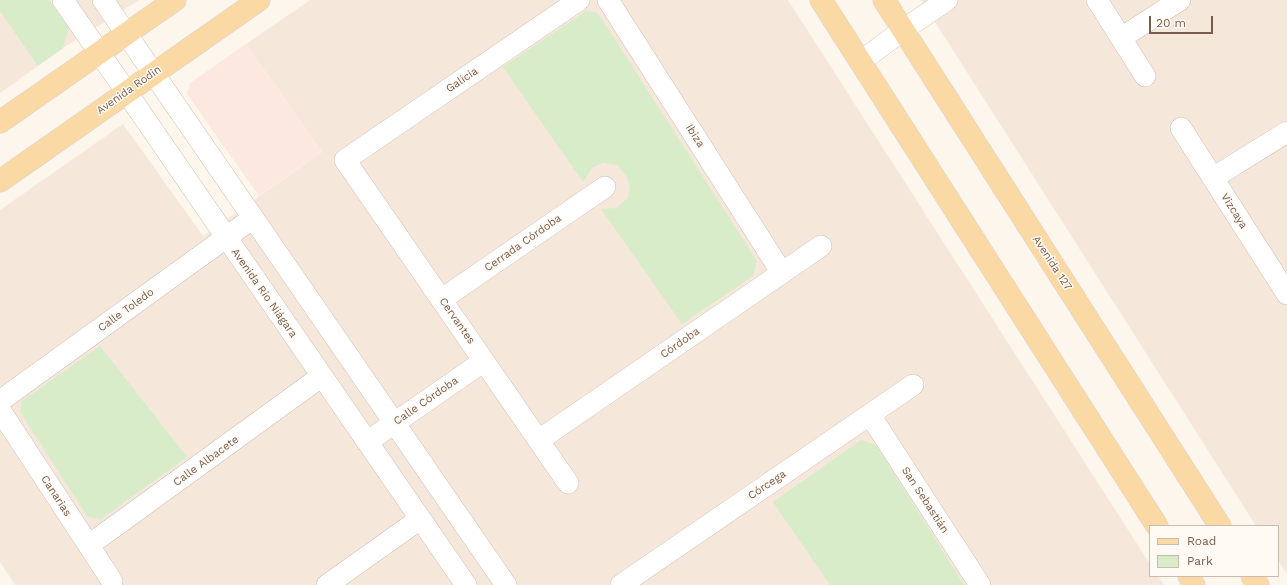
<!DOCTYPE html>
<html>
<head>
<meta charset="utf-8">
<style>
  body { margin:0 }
  #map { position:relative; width:1287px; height:585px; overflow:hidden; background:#fdf6ec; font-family:"Work Sans",sans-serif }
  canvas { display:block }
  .legend { position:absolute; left:1149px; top:525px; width:130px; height:52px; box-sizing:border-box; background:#fffaf3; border:1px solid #cabbb1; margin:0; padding:5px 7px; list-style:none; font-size:12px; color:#7a5c4d }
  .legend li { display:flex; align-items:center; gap:8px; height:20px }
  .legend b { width:20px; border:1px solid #cabbb1 }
  .scale { position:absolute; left:1149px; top:16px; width:64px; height:18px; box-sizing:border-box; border:2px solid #7a5c4d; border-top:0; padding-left:5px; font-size:12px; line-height:14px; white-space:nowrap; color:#7a5c4d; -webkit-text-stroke:3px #fffaf3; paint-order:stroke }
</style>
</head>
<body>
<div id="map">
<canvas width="1287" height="585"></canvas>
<ul class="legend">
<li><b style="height:5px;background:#fbd9a5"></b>Road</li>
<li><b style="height:11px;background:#d8ecc9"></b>Park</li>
</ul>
<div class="scale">20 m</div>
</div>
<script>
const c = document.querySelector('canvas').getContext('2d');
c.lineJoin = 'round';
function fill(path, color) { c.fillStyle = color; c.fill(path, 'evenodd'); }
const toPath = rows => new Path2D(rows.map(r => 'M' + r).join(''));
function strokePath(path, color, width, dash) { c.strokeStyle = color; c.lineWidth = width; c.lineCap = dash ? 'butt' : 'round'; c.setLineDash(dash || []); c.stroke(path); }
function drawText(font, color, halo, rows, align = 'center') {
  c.font = font + ' "Work Sans",sans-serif'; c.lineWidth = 3; c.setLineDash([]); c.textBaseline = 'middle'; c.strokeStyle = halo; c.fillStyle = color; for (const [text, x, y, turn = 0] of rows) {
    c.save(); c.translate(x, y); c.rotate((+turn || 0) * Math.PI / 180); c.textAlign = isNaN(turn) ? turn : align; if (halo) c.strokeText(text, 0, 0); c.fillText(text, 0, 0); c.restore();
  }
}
fill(toPath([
  [0,0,139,0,63,48,0,93],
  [310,0,788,0,1150,564,1150,576,1158,576,1164,585,15,585,0,562,0,210,123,124,203,236,322,152,246,44],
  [921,0,1287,0,1287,574,1278,560,1278,526,1256,526]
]), '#f5e8da');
fill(toPath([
  [246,44,322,152,259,196,187,94,190,83]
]), '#fde8e0');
fill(toPath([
  [0,0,49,0,69,28,63,48,38,66,0,11],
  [586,11,598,13,757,261,753,276,682,324,601,209,616,208,628,198,630,185,625,174,617,165,603,163,592,168,583,182,503,67],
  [100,346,187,457,101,519,88,517,20,412,22,401],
  [861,440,876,445,964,585,830,585,773,502]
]), '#d8ecc9');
const minor = toPath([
  [63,0,466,585],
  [103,0,506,585],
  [608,0,782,273],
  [1097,0,1145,76],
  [1121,38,1180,0],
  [860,62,903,30,947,0],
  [1181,128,1287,294],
  [1213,178,1287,132],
  [442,299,605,187],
  [0,401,253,218],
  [0,410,112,581],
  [870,415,980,585],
  [539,440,821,246],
  [367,442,484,361],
  [568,483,345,160,579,0],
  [89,545,322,376],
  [327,585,420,519],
  [621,585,913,385]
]);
const major = toPath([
  [821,0,1157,526],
  [884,0,1220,526],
  [0,122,175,0],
  [0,181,259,0],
  [1189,576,1194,585],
  [1252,576,1258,585]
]);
strokePath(minor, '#d1beb0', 22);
strokePath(major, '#dad1cd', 23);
strokePath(minor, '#fff', 21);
strokePath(major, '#fbd9a5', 22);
drawText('11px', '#7a5c4d', '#fffaf3', [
  ["Galicia",462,80,-34],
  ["Avenida Rodin",129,90,-35],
  ["Ibiza",695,136,58],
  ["Vizcaya",1234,211,58],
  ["Cerrada Córdoba",523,243,-35],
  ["Avenida 127",1052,263,57],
  ["Avenida Río Niágara",264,293,55],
  ["Calle Toledo",126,310,-36],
  ["Cervantes",457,321,55],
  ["Córdoba",680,343,-35],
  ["Calle Córdoba",426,401,-35],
  ["Calle Albacete",206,461,-36],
  ["Córcega",767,485,-34],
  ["Canarias",56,496,57],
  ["San Sebastián",925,500,57]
]);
</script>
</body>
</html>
